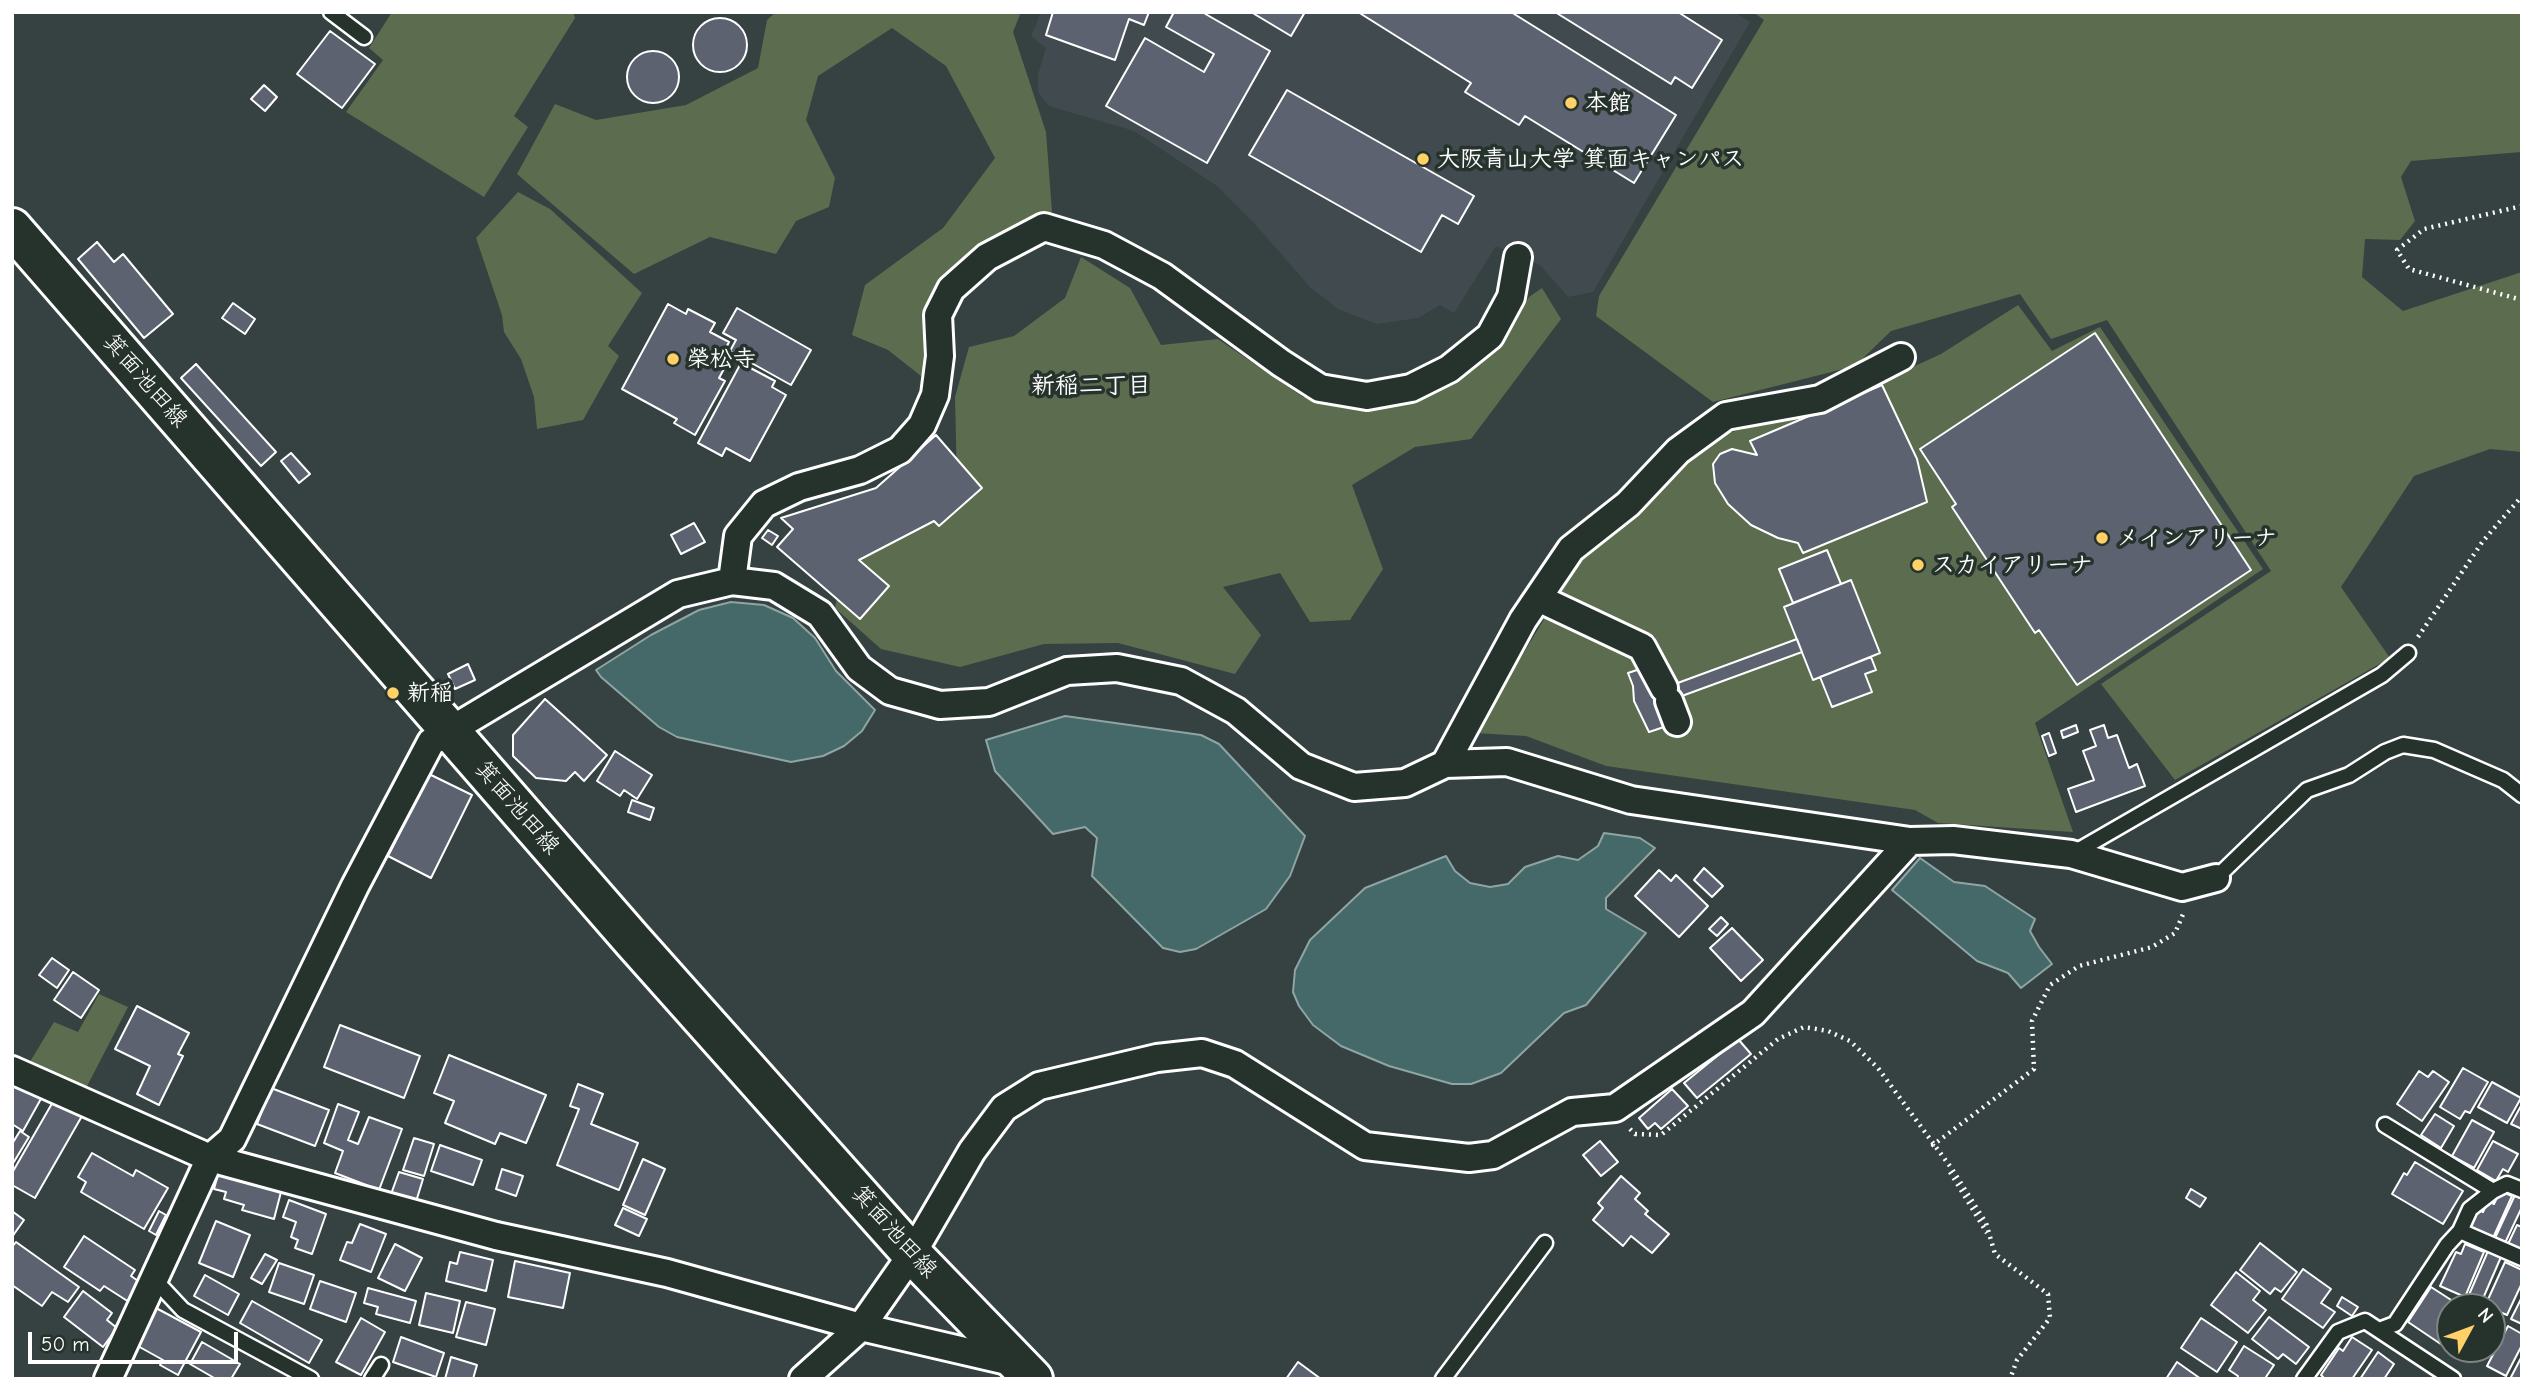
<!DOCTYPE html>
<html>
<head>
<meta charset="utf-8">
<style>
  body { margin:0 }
  #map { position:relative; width:2534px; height:1391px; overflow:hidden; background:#364141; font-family:"Comic Neue",sans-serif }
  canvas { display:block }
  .frame { position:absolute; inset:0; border:14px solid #fff; pointer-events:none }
  .north { position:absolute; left:2436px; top:1293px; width:70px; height:70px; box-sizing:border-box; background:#26332d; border:2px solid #7d8581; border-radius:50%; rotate:49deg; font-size:19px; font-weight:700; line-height:28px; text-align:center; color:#fff }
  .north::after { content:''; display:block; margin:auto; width:24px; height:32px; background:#ffd166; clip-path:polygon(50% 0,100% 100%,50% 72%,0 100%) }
  .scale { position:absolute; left:28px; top:1332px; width:210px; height:32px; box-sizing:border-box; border:4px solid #fff; border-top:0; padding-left:9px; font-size:21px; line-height:24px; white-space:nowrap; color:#fff; -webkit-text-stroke:5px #26332d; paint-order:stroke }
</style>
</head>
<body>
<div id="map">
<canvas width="2534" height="1391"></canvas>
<div class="frame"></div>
<div class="north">N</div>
<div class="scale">50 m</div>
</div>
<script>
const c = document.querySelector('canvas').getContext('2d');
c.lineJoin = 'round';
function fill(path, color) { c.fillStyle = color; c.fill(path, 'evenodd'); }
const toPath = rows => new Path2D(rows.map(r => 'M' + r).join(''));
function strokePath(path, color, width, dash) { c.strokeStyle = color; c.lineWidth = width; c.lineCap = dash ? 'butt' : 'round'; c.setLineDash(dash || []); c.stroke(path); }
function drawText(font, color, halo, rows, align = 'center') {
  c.font = font + ' "Comic Neue","Klee One",sans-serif'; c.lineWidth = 7; c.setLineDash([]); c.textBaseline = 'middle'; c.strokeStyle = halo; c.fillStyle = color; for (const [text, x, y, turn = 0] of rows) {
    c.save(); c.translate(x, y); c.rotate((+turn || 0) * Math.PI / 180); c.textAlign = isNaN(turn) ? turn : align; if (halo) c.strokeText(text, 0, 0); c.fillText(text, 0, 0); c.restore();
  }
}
fill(toPath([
  [1041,12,1734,12,1750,22,1593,292,1568,297,1540,265,1496,246,1454,313,1440,305,1418,318,1377,324,1338,309,1310,287,1254,223,1217,186,1134,131,1049,106,1038,92,1038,74,1046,48,1031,36]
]), '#414b4f');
fill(toPath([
  [392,12,573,12,575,18,514,116,528,127,484,197,346,112,383,60,369,48],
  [776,12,1021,12,1013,32,1046,132,1052,212,982,250,921,376,888,350,852,335,865,285,943,228,995,158,946,66,892,28,818,76,806,120,835,178,829,207,796,221,776,254,710,237,634,274,517,174,555,104,596,120,686,105,758,68,767,20],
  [1753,12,2522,12,2522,152,2411,161,2401,177,2415,221,2400,240,2365,239,2362,277,2403,311,2522,272,2522,452,2490,449,2414,476,2341,587,2390,658,2175,780,2101,684,2271,571,2107,320,2051,339,2020,294,1891,331,1855,366,1713,402,1596,316,1599,296,1764,20],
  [518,192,550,209,642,293,608,346,619,356,583,420,537,429,534,397,521,359,504,332,502,315,476,238],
  [1081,257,1130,288,1161,345,1218,339,1303,397,1383,405,1466,367,1505,341,1529,297,1542,288,1561,319,1471,439,1415,447,1352,485,1383,569,1350,620,1310,622,1280,573,1223,587,1261,635,1235,674,1118,643,1044,644,960,667,881,649,835,608,843,566,957,482,955,397,969,347,1014,336,1065,298],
  [2018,305,2052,351,2100,327,2263,569,2035,723,2073,832,1938,823,1915,810,1606,766,1526,736,1475,733,1580,560,1644,506,1690,459,1728,433,1823,408,1941,354],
  [99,994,128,1007,83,1094,28,1065,54,1022,78,1032]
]), '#5c6c4e');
const water = toPath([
  [731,602,764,605,793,618,815,638,836,671,875,710,862,731,844,746,823,756,791,762,677,737,659,727,601,677,596,670,651,635,699,610,731,602],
  [1065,716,1201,735,1219,744,1305,836,1290,876,1266,909,1196,949,1180,952,1163,948,1092,876,1097,838,1085,827,1053,834,995,771,986,740,1065,716],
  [1604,833,1640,838,1655,848,1606,898,1606,909,1646,933,1586,1005,1564,1013,1501,1073,1471,1084,1452,1084,1389,1066,1341,1046,1313,1025,1299,1006,1293,992,1295,970,1310,940,1365,888,1446,856,1455,871,1470,883,1490,887,1508,884,1525,867,1558,856,1578,860,1598,846,1604,833],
  [1920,858,1954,882,1985,886,2035,919,2030,931,2039,947,2052,964,2021,988,2008,973,1977,961,1892,890,1920,858]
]);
fill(water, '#446968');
strokePath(water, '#8fa5a4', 2);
const building = toPath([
  [1053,12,1149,12,1144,25,1129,19,1115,60,1046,35,1053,12],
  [1174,12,1202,12,1270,51,1207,163,1106,106,1145,38,1204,72,1214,54,1166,27,1174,12],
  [1251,12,1305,12,1291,36,1251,12],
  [1358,12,1511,12,1676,115,1634,183,1525,116,1519,125,1465,92,1471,83,1358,12],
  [1555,12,1678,12,1722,40,1692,88,1675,77,1671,84,1555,12],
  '693 45a27 27 0 1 1 54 0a27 27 0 1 1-54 0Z',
  [330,31,375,64,342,108,297,74,330,31],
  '627 77a26 26 0 1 1 52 0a26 26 0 1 1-52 0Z',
  [264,85,277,97,265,111,251,99,264,85],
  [1287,90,1474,196,1458,224,1442,215,1421,252,1249,155,1287,90],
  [97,242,114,262,123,254,173,314,144,338,78,259,97,242],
  [233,303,255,319,245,334,222,318,233,303],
  [668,304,686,314,688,309,715,323,710,332,729,342,724,352,731,356,719,378,725,381,695,435,674,423,677,419,622,389,668,304],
  [737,308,811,350,791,385,730,351,736,340,723,333,737,308],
  [2095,333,2251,570,2077,685,2039,630,2035,633,1952,507,1956,504,1920,449,2095,333],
  [741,363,775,381,772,387,786,395,750,461,726,448,722,456,698,443,741,363],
  [196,364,276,452,261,466,181,378,196,364],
  [1882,385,1917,459,1927,502,1803,553,1798,543,1778,538,1751,525,1728,504,1715,483,1713,464,1720,454,1732,449,1757,455,1750,441,1882,385],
  [936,435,982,488,939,526,934,521,859,560,889,586,860,619,777,547,793,529,781,518,876,488,936,435],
  [291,453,310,474,299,483,281,461,291,453],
  [694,523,705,542,681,554,671,535,694,523],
  [768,530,778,536,772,545,762,538,768,530],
  [1827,550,1841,584,1793,603,1779,569,1827,550],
  [1851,580,1880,653,1813,680,1784,607,1851,580],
  [1797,639,1802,652,1660,704,1656,691,1797,639],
  [1871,657,1876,670,1865,674,1872,692,1832,707,1820,677,1871,657],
  [468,664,475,680,455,689,448,674,468,664],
  [1643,668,1660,704,1660,714,1664,727,1649,732,1634,701,1633,686,1628,673,1643,668],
  [545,699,607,755,584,781,575,772,566,781,536,778,513,756,513,735,545,699],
  [2076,725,2078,732,2063,738,2061,731,2076,725],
  [2104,725,2108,738,2117,735,2129,768,2137,764,2145,786,2076,812,2068,789,2094,780,2083,751,2096,746,2090,730,2104,725],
  [2049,733,2056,753,2049,756,2042,736,2049,733],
  [615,751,652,775,637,799,624,790,620,796,597,781,615,751],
  [429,774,472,795,431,878,388,856,429,774],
  [632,800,654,808,650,820,628,812,632,800],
  [1704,868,1723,886,1712,897,1694,880,1704,868],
  [1659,870,1671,881,1676,875,1708,906,1679,937,1635,896,1659,870],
  [1721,917,1728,924,1717,936,1709,929,1721,917],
  [1732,928,1763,960,1741,981,1710,948,1732,928],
  [52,958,69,970,57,988,39,975,52,958],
  [73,972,99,990,81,1018,54,1000,73,972],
  [137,1006,189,1033,178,1054,183,1056,159,1105,137,1094,150,1066,115,1049,137,1006],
  [340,1025,420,1056,404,1098,324,1067,340,1025],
  [1738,1039,1751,1054,1697,1098,1684,1083,1738,1039],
  [449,1055,546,1095,526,1143,500,1133,495,1144,445,1123,454,1101,434,1093,449,1055],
  [2463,1068,2488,1082,2470,1113,2465,1111,2460,1119,2440,1107,2463,1068],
  [2419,1071,2428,1077,2433,1071,2449,1082,2422,1121,2397,1104,2419,1071],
  [12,1080,42,1097,23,1131,12,1124,12,1080],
  [2492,1082,2521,1098,2507,1123,2478,1107,2492,1082],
  [578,1084,603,1094,591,1124,638,1143,619,1190,557,1165,579,1109,570,1106,578,1084],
  [271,1088,329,1110,315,1146,257,1124,271,1088],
  [1672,1089,1688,1106,1661,1129,1655,1123,1648,1129,1639,1118,1672,1089],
  [54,1100,82,1116,35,1198,12,1185,12,1173,54,1100],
  [338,1104,359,1112,348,1140,358,1144,369,1117,402,1129,379,1190,335,1173,343,1151,324,1143,338,1104],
  [2522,1104,2522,1129,2511,1124,2522,1104],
  [2435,1114,2454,1126,2441,1148,2421,1135,2435,1114],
  [2472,1120,2494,1132,2474,1168,2452,1156,2472,1120],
  [20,1131,29,1137,12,1165,12,1144,20,1131],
  [414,1138,434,1144,424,1176,403,1170,414,1138],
  [1600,1141,1618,1162,1601,1176,1583,1155,1600,1141],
  [2493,1141,2518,1154,2508,1172,2503,1169,2496,1181,2477,1170,2493,1141],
  [440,1145,482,1160,473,1185,431,1171,440,1145],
  [92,1153,133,1176,136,1170,168,1188,144,1229,81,1192,86,1182,78,1177,92,1153],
  [643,1159,665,1169,645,1215,623,1205,643,1159],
  [2415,1162,2463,1191,2443,1224,2392,1194,2404,1173,2407,1175,2415,1162],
  [502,1169,523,1176,516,1196,496,1189,502,1169],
  [399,1172,423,1179,415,1205,390,1197,399,1172],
  [218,1174,281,1192,274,1219,242,1210,244,1205,224,1199,226,1192,214,1189,218,1174],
  [1621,1176,1640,1193,1635,1199,1648,1211,1645,1214,1669,1234,1652,1253,1631,1236,1623,1246,1593,1220,1603,1208,1598,1203,1621,1176],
  [2191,1189,2206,1198,2200,1207,2186,1198,2191,1189],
  [2500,1191,2512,1196,2493,1238,2469,1227,2477,1209,2483,1212,2488,1201,2494,1204,2500,1191],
  [2515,1195,2522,1198,2522,1207,2505,1243,2495,1238,2515,1195],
  [289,1200,326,1214,312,1254,295,1248,298,1240,291,1237,296,1222,283,1217,289,1200],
  [623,1208,647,1219,639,1236,615,1225,623,1208],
  [12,1211,24,1220,12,1237,12,1211],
  [159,1211,166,1215,156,1235,149,1231,159,1211],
  [216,1221,250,1235,233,1277,199,1263,216,1221],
  [360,1224,386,1234,371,1272,340,1260,347,1242,352,1243,360,1224],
  [2517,1225,2522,1227,2522,1250,2508,1244,2517,1225],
  [84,1236,135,1270,131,1276,141,1283,129,1302,104,1286,100,1291,64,1267,84,1236],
  [16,1242,79,1287,68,1302,52,1292,42,1306,12,1285,12,1247,16,1242],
  [2260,1243,2297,1272,2281,1292,2275,1288,2270,1294,2240,1270,2260,1243],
  [395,1244,422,1258,405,1291,378,1278,395,1244],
  [2465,1244,2484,1252,2465,1297,2440,1286,2456,1252,2461,1254,2465,1244],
  [2488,1251,2501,1257,2481,1303,2468,1297,2488,1251],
  [460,1252,493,1260,486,1291,446,1281,450,1262,457,1264,460,1252],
  [265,1254,277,1260,262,1284,251,1278,265,1254],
  [515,1261,570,1273,563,1308,508,1297,515,1261],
  [2505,1262,2522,1270,2522,1283,2507,1315,2485,1306,2505,1262],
  [279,1263,314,1275,304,1304,269,1292,279,1263],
  [2303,1269,2331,1289,2321,1303,2335,1312,2323,1328,2282,1299,2303,1269],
  [2236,1272,2260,1291,2253,1300,2266,1310,2248,1333,2211,1305,2236,1272],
  [205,1275,239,1294,228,1315,194,1296,205,1275],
  [320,1281,356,1293,346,1322,310,1309,320,1281],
  [2431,1287,2462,1307,2450,1307,2450,1349,2470,1349,2463,1359,2408,1322,2431,1287],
  [368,1288,416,1301,410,1323,376,1314,378,1307,364,1303,368,1288],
  [83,1291,112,1313,107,1320,117,1328,103,1347,64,1317,83,1291],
  [426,1293,460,1301,453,1333,419,1325,426,1293],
  [2342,1297,2358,1307,2352,1316,2337,1306,2342,1297],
  [2522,1297,2522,1324,2511,1319,2522,1297],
  [252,1301,322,1340,309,1363,240,1323,252,1301],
  [466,1302,495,1309,486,1345,456,1337,466,1302],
  [156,1308,201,1332,178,1375,160,1365,163,1360,136,1345,156,1308],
  [2269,1317,2309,1347,2296,1364,2283,1354,2278,1359,2252,1339,2269,1317],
  [361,1318,385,1332,361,1375,336,1362,361,1318],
  [2201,1318,2237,1342,2217,1372,2181,1348,2201,1318],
  [2508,1326,2522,1334,2522,1345,2506,1376,2487,1366,2508,1326],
  [401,1337,444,1353,436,1377,393,1362,401,1337],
  [2352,1337,2372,1350,2352,1379,2325,1379,2321,1375,2339,1348,2343,1351,2352,1337],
  [202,1342,240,1364,231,1379,216,1379,190,1364,202,1342],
  [2244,1346,2274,1365,2266,1377,2268,1379,2237,1379,2238,1376,2229,1370,2244,1346],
  [2378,1352,2394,1364,2384,1379,2360,1379,2378,1352],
  [2522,1356,2522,1379,2510,1379,2522,1356],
  [451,1357,477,1365,473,1379,445,1379,451,1357],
  [1298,1362,1321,1379,1286,1379,1298,1362],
  [2177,1362,2201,1379,2166,1379,2177,1362]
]);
fill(building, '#5c626f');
strokePath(building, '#fff', 2);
const service = toPath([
  [331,12,364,37],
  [2072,854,2382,675,2408,653],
  [2216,878,2307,790,2349,775,2385,752,2403,745,2434,750,2503,780,2522,795],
  [2385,1125,2493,1191],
  [2522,1190,2507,1184,2493,1191,2470,1209,2460,1231,2522,1258],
  [154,1279,183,1310,311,1379],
  [2379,1330,2395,1324,2447,1245,2460,1231],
  [372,1379,381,1365],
  [1443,1379,1545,1243],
  [2304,1379,2338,1332,2365,1321,2453,1379]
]);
const minor = toPath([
  [732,581,738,536,764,504,799,487,860,470,900,450,922,425,935,395,940,356,938,315,951,289,987,257,1044,227,1104,245,1162,276,1281,363,1320,388,1367,396,1411,388,1449,369,1490,336,1511,297,1518,257],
  [1538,598,1642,647,1664,688],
  [1669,701,1677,722],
  [1445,764,1523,620,1571,549,1628,504,1678,451,1726,416,1820,399,1901,357],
  [12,1070,210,1158,496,1236,667,1273,861,1327,1016,1363],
  [108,1379,210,1158,232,1139,355,886,431,742,678,594,732,581,774,586,820,614,859,668,890,691,940,705,989,702,1067,671,1117,668,1181,681,1236,711,1301,766,1354,787,1405,783,1445,764,1507,762,1631,800,1910,841,1953,840,2071,854,2182,887,2216,878],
  [803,1379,861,1327,912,1254,972,1151,1004,1108,1039,1086,1157,1058,1202,1053,1235,1064,1365,1146,1469,1158,1493,1155,1572,1112,1615,1108,1753,1013,1910,841]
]);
const primary = toPath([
  [12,228,633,941,912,1254,1033,1379]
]);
strokePath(service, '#fff', 19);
strokePath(minor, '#fff', 32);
strokePath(primary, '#fff', 44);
strokePath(toPath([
  [2522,206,2424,229,2397,250,2409,269,2522,300],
  [2418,637,2483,541,2522,496],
  [1630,1129,1635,1134,1661,1135,1778,1039,1804,1027,1828,1031,1850,1041,1878,1068,1952,1169,1986,1223,1995,1254,2048,1294,2050,1318,2017,1360,2010,1379],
  [1934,1146,1933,1145,2034,1069,2032,1021,2050,985,2079,966,2152,947,2175,933,2184,912],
  [1950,1172,1987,1233]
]), '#fff', 4.5, [2, 5]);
strokePath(service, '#26332d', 14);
strokePath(minor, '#26332d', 26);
strokePath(primary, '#26332d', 38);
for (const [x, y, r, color] of [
  [1571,103,7,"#ffd166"],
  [1423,159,7,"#ffd166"],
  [673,359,7,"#ffd166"],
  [2102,538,7,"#ffd166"],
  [1918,565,7,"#ffd166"],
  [393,693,7,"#ffd166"]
]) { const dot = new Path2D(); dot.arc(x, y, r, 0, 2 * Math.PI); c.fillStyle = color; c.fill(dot); strokePath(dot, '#26332d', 2.5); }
drawText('bold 23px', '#fff', '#26332d', [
  ["本館",1585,103],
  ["大阪青山大学 箕面キャンパス",1437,159],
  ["榮松寺",687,359],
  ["メインアリーナ",2116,538],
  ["スカイアリーナ",1932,565],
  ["新稲",407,693]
], 'left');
drawText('23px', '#fff', '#26332d', [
  ["箕面池田線",145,381,49],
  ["箕面池田線",517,808,49],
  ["箕面池田線",894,1232,48]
]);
drawText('bold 24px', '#fff', '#26332d', [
  ["新稲二丁目",1091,386]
]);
</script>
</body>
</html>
